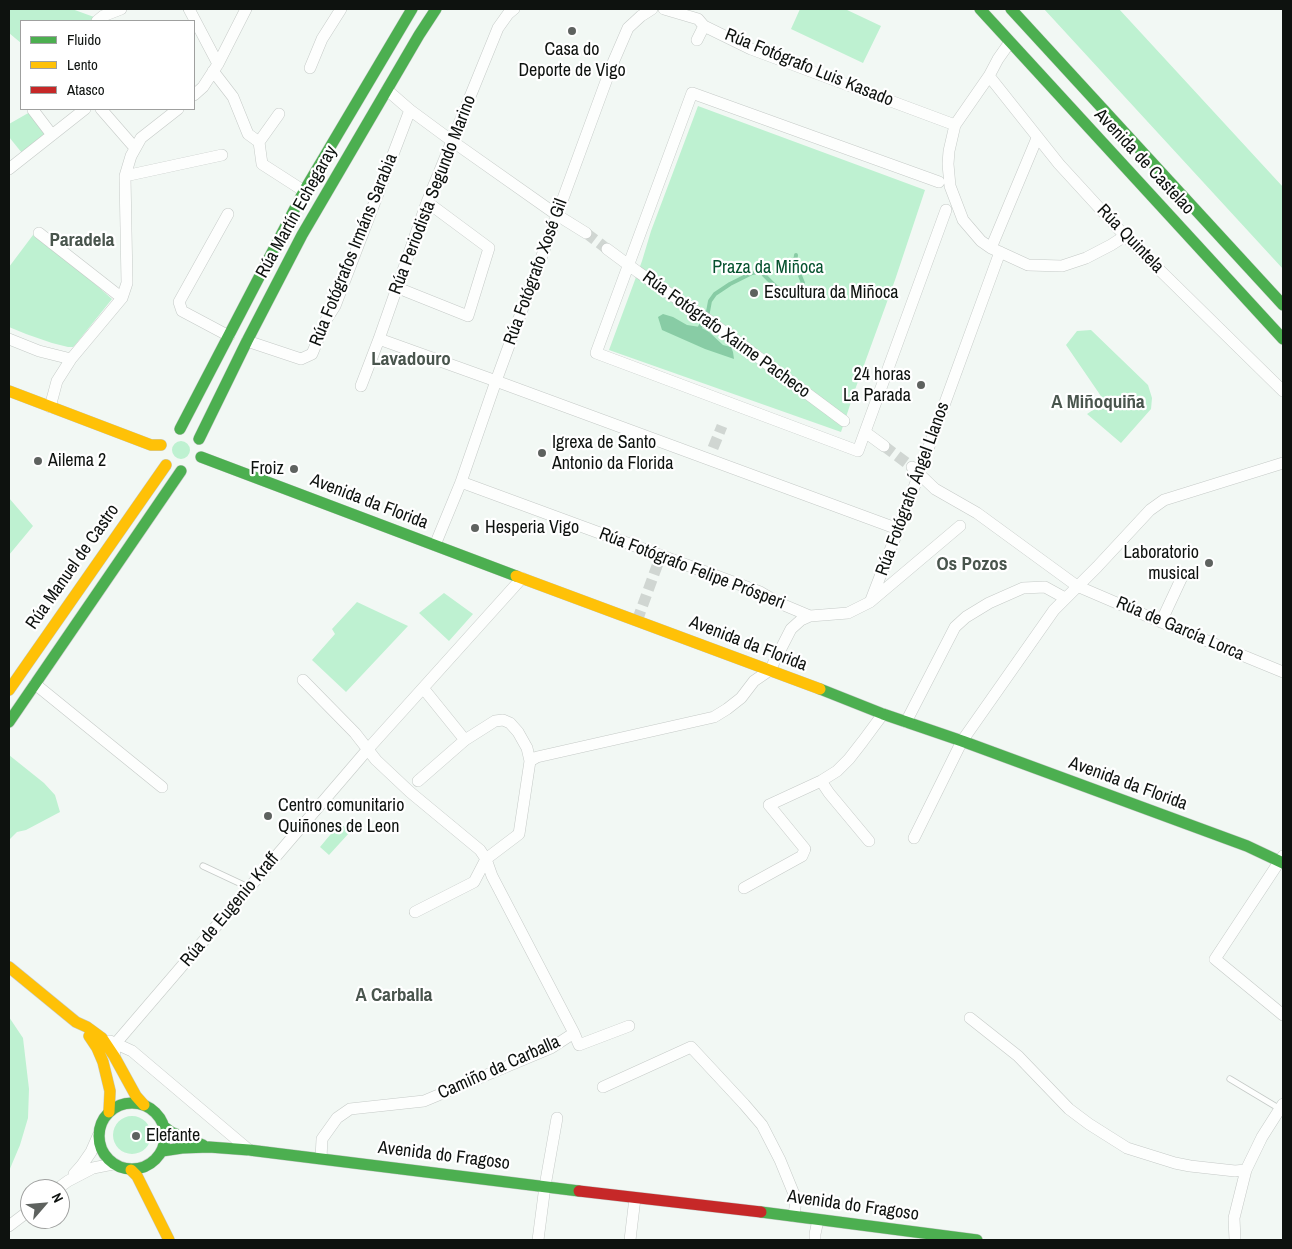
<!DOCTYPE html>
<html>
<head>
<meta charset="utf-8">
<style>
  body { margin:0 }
  #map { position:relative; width:1292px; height:1249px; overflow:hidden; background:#f2f8f4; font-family:"Archivo Narrow",sans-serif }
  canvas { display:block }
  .frame { position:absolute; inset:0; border:10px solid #0e120f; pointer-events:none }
  .legend { position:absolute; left:20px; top:20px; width:175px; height:90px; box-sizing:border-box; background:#fff; border:1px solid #9fa09f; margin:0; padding:6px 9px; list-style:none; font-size:15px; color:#0e120f }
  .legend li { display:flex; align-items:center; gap:10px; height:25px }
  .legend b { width:25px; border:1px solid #9fa09f }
  .north { position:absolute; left:20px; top:1179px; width:50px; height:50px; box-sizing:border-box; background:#fff; border:1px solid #9fa09f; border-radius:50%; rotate:63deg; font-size:14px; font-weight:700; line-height:20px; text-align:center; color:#0e120f }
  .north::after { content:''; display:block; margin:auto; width:18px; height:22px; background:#5e625f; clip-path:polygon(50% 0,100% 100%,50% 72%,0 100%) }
</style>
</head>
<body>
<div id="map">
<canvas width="1292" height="1249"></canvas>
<div class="frame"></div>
<ul class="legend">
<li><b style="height:6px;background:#4caf50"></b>Fluido</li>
<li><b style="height:6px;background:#ffc107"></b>Lento</li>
<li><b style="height:6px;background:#c62828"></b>Atasco</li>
</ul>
<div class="north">N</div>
</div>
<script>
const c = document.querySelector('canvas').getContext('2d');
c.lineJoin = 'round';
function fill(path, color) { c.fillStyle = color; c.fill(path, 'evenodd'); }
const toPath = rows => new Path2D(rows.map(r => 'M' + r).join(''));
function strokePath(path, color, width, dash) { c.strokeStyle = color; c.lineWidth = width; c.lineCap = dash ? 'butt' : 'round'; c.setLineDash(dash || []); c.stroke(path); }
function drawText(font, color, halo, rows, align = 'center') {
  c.font = font + ' "Archivo Narrow",sans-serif'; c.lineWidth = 4.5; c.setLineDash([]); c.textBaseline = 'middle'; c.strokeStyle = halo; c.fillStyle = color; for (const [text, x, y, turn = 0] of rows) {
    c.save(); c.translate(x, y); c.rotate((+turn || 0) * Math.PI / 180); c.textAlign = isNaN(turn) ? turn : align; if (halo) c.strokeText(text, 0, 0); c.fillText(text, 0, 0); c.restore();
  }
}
fill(toPath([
  [9,9,72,9,94,17,93,21,21,21,21,43,9,33],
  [800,9,845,9,881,26,863,63,791,29],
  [1044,9,1119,9,1283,187,1283,269],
  [698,106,925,190,895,280,856,387,841,432,609,350,642,261,651,231],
  [30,112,46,134,22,153,9,137,9,124],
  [33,235,79,270,112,299,75,345,73,347,68,347,52,343,26,334,9,327,9,267],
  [1091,330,1148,385,1152,398,1151,409,1121,443,1087,414,1105,402,1066,345,1077,331],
  '172 450a9 9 0 1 1 18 0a9 9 0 1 1-18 0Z',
  [9,498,33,526,9,555],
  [444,593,473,614,449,641,419,613],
  [357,602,408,626,346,692,312,660,335,634,332,629],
  [9,755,44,783,55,795,60,812,26,830,17,832,9,840],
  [340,823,350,832,329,855,320,847],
  [9,1017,23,1038,29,1089,28,1118,20,1145,9,1171],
  '113 1135a19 19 0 1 1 38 0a19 19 0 1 1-38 0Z'
]), '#bef1d1');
fill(toPath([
  [663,314,673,317,687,325,700,327,709,332,723,345,731,347,733,352,734,359,705,349,662,330,658,317]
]), '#88cca5');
strokePath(toPath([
  [700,327,707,317,710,301,715,294,730,284,752,273,761,272,775,286,792,296,799,295,802,291,803,283,795,263,796,255]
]), '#88cca5', 4);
strokePath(toPath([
  [586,233,607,249],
  [884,446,912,467],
  [713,448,722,426],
  [637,621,661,555]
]), '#d0d6d2', 11, [11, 5.5]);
const lane = toPath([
  [203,866,250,888],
  [1230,1079,1280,1109]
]);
const street = toPath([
  [189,9,218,64],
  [664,9,698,19,704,26,751,49,955,125],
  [97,21,103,16,121,9],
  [697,40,704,26],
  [1010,42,998,59,989,76,955,125,949,151,948,164,950,186,963,220,981,241,991,248,1028,265,1062,266,1086,258,1111,245,1125,236],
  [310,68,322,39,341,9],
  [213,71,233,97,248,134,259,142],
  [989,76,1059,164,1125,236,1283,391],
  [387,90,410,110,452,141,557,215,586,233],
  [194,95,203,87,218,64,246,9],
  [33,109,33,110,52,135],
  [101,109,135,148],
  [279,114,259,142,262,164,304,191],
  [9,169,85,109],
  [125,176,222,155],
  [939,182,692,93,596,353,858,451,946,210],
  [228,214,179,302,182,311,229,336],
  [39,233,122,298],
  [991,248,1037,138],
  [607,249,638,272,711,322,844,421],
  [398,288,468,316,489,248,427,202],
  [9,339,39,351,71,359],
  [379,339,496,381,898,529],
  [247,341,301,359,312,354,326,320,335,306,410,110],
  [361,386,379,339,427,202,452,141,498,28,508,14,514,9],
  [50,407,57,381,71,359,122,298,127,283,125,176,131,156,141,138,178,109],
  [865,432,884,446],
  [912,467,935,489,977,513,1077,586,1161,622,1283,672],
  [461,482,760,592,779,603,810,616],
  [435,545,461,482,496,381,612,65,628,28,641,16,652,9],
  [871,600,908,504,1000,252],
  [1161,622,1182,577],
  [303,680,355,733,376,760,410,792,480,850,486,859,492,876,574,1033,551,1048,424,1101,350,1109,337,1118,322,1139,321,1158],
  [35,684,162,787],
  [423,688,465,740],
  [906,722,955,627,966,617,989,603,1023,588,1045,587,1065,598],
  [418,781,465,740,495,721,503,720,510,723,518,732,527,748,530,761],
  [821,781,829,793,869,841],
  [914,838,962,741,1054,610,1097,567,1150,510,1164,500,1283,463],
  [1283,856,1215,959,1283,1015],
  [744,888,802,856,805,849,769,805,821,781,837,771,849,759,863,741,883,714],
  [415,912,474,882,486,859,519,834,530,761,537,757,714,717,727,709,741,698,754,681,770,670,791,629,801,620,810,616,848,613,870,602,960,526],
  [970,1018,1018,1056,1069,1109,1089,1124,1127,1148,1175,1163,1190,1166,1235,1171,1246,1170],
  [574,1033,579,1045,629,1026],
  [110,1041,132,1051,249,1150],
  [114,1056,116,1043,368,749,423,688,522,578],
  [603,1087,691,1047,744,1104,762,1125,780,1160,796,1199,794,1216],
  [74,1174,82,1165,91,1152,98,1136],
  [57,1189,68,1181,93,1168,113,1164],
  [9,1226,30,1210],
  [538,1240,545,1186,557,1118],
  [630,1240,635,1198],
  [815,1240,815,1234,818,1220],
  [1235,1240,1234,1218,1246,1170,1262,1137,1283,1104]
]);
const fast = toPath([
  [980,9,1283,339],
  [1011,9,1283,305],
  [180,429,304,191,412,9],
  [199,439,247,341,302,235,419,35,436,9],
  [201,457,516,576],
  [820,689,883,714,962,741,1247,846,1283,863],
  [9,722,181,471],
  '99 1136a33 33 0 1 1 66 0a33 33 0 1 1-66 0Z',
  [163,1126,171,1132,203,1145],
  [162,1151,182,1148,209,1147,249,1150,579,1191],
  [761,1212,977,1240]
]);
const slow = toPath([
  [9,391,151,445,161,445],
  [516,576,820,689],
  [9,690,166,465],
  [9,967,76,1022,87,1027,102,1038,114,1056,136,1096,144,1105],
  [89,1036,97,1048,103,1062,110,1091,109,1112],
  [131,1170,137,1176,169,1240]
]);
const jam = toPath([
  [579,1191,761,1212]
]);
strokePath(lane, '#c5cac7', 7);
strokePath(street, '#c5cac7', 12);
strokePath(fast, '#c5cac7', 12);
strokePath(slow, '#c5cac7', 12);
strokePath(jam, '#c5cac7', 12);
strokePath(lane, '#fdfefd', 5.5);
strokePath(street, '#fdfefd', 11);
strokePath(fast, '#4caf50', 11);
strokePath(slow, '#ffc107', 11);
strokePath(jam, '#c62828', 11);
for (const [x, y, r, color] of [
  [572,31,5,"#5e625f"],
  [754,293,5,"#5e625f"],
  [921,385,5,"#5e625f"],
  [542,453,5,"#5e625f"],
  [38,461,5,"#5e625f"],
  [294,469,5,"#5e625f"],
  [475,528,5,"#5e625f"],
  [1209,563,5,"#5e625f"],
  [268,816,5,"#5e625f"],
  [136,1136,5,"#5e625f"]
]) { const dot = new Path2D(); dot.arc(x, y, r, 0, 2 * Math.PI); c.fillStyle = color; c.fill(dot); strokePath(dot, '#fff', 2); }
drawText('18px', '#0e120f', '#fff', [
  ["Casa do",572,50,"center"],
  ["Deporte de Vigo",572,71,"center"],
  ["Escultura da Miñoca",764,293],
  ["24 horas",911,375,"right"],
  ["La Parada",911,396,"right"],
  ["Igrexa de Santo",552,443],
  ["Antonio da Florida",552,464],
  ["Ailema 2",48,461],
  ["Froiz",284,469,"right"],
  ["Hesperia Vigo",485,528],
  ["Laboratorio",1199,553,"right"],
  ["musical",1199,574,"right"],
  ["Centro comunitario",278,806],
  ["Quiñones de Leon",278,827],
  ["Elefante",146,1136]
], 'left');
drawText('18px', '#0e120f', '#fff', [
  ["Rúa Fotógrafo Luis Kasado",809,68,22],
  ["Avenida de Castelao",1144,162,47],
  ["Rúa Periodista Segundo Marino",433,195,-69],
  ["Rúa Martín Echegaray",297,212,-61],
  ["Rúa Quintela",1130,239,46],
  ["Rúa Fotógrafos Irmáns Sarabia",354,250,-68],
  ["Rúa Fotógrafo Xosé Gil",536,272,-70],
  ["Rúa Fotógrafo Xaime Pacheco",726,335,36],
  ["Rúa Fotógrafo Ángel Llanos",913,489,-70],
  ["Avenida da Florida",369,502,21],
  ["Rúa Manuel de Castro",73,567,-55],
  ["Rúa Fotógrafo Felipe Prósperi",692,569,21],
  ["Rúa de García Lorca",1180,629,23],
  ["Avenida da Florida",748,644,21],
  ["Avenida da Florida",1128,784,20],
  ["Rúa de Eugenio Kraff",230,910,-50],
  ["Camiño da Carballa",499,1068,-24],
  ["Avenida do Fragoso",444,1156,7],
  ["Avenida do Fragoso",853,1206,8]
]);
drawText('18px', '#06522f', '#fff', [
  ["Praza da Miñoca",768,268]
]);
drawText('bold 19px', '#49554d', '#fff', [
  ["Paradela",82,241],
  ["Lavadouro",411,360],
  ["A Miñoquiña",1098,403],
  ["Os Pozos",972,565],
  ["A Carballa",394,996]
]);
</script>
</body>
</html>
